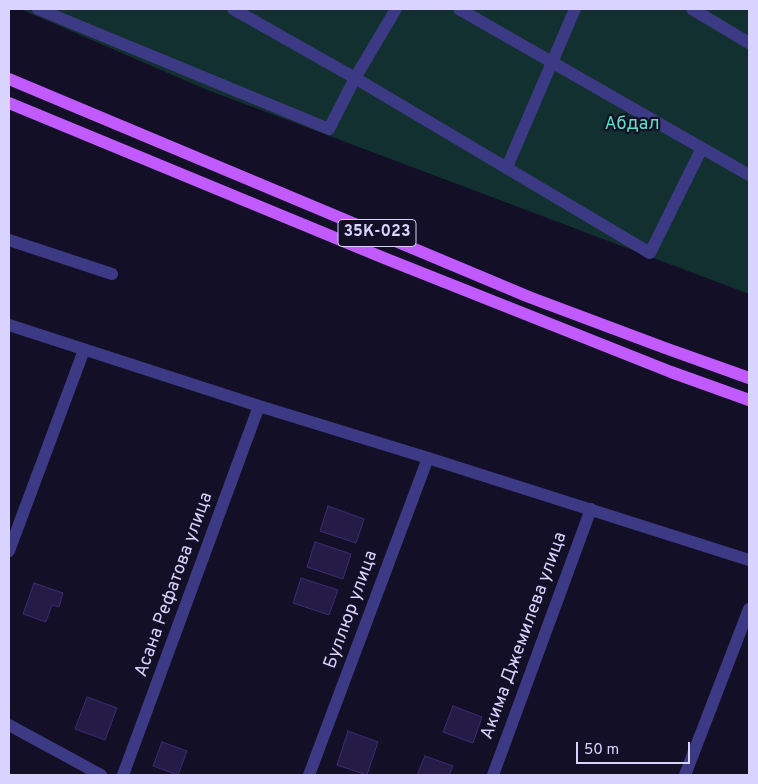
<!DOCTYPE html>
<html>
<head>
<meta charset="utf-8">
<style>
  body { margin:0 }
  #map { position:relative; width:758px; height:784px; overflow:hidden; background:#130f26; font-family:Overpass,sans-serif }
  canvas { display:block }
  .frame { position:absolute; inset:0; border:10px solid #d9d4ff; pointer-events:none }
  .scale { position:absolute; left:576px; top:742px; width:114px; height:22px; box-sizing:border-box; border:2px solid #d9d4ff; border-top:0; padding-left:6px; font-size:15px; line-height:18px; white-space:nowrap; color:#d9d4ff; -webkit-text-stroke:4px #130f26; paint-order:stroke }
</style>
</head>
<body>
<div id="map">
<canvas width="758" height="784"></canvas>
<div class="frame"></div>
<div class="scale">50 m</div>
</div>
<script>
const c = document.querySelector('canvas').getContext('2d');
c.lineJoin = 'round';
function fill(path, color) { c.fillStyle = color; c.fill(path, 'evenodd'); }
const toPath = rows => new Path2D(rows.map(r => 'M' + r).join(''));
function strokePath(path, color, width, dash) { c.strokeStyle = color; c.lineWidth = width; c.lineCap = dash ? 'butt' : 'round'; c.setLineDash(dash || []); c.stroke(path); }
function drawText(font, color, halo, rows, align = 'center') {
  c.font = font + ' Overpass,sans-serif'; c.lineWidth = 4.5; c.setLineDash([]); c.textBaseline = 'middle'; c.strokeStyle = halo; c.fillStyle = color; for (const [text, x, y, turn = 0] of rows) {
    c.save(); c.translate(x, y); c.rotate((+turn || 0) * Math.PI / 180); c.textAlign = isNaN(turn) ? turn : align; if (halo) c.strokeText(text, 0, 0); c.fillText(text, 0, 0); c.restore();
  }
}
fill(toPath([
  [20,9,749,9,749,294,205,89]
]), '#12302f');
const building = toPath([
  [328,506,364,519,356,543,320,531,328,506],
  [315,542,351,554,343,579,307,567,315,542],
  [301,578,338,590,329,615,293,603,301,578],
  [34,583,63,593,59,607,52,605,46,622,23,614,34,583],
  [87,697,117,708,105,740,75,729,87,697],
  [453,706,482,717,473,743,443,732,453,706],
  [348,731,378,742,367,775,337,765,348,731],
  [162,742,187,751,178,775,153,766,162,742],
  [425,756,453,766,449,775,417,775,425,756]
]);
fill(building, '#241b47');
strokePath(building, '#3b2d73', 1);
strokePath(toPath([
  [38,9,329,129,355,78,396,9],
  [233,9,355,78,650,253,702,148],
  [459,9,749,175],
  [692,9,749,43],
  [507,167,575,9],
  [9,240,112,274],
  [9,325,259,406,428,458,749,560],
  [9,551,84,350],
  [9,725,101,775],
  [123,775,259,406],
  [309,775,428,458],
  [493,775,591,509],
  [685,775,749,609]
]), '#3d3a85', 12);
strokePath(toPath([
  [9,79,529,297,665,348,749,378],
  [9,103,384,258,671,372,749,400]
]), '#c25bff', 12);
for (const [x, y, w] of [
  [377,233,78]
]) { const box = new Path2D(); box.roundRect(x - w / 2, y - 13.5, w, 27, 4); c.fillStyle = '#130f26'; c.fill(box); strokePath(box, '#d9d4ff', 1); }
drawText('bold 16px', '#d9d4ff', null, [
  ["35К-023",377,233]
]);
drawText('18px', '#5fe0c0', '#130f26', [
  ["Абдал",632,125]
]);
drawText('18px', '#d9d4ff', '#130f26', [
  ["Асана Рефатова улица",175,585,-70],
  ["Буллюр улица",352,610,-70],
  ["Акима Джемилева улица",525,636,-70]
]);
</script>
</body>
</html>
